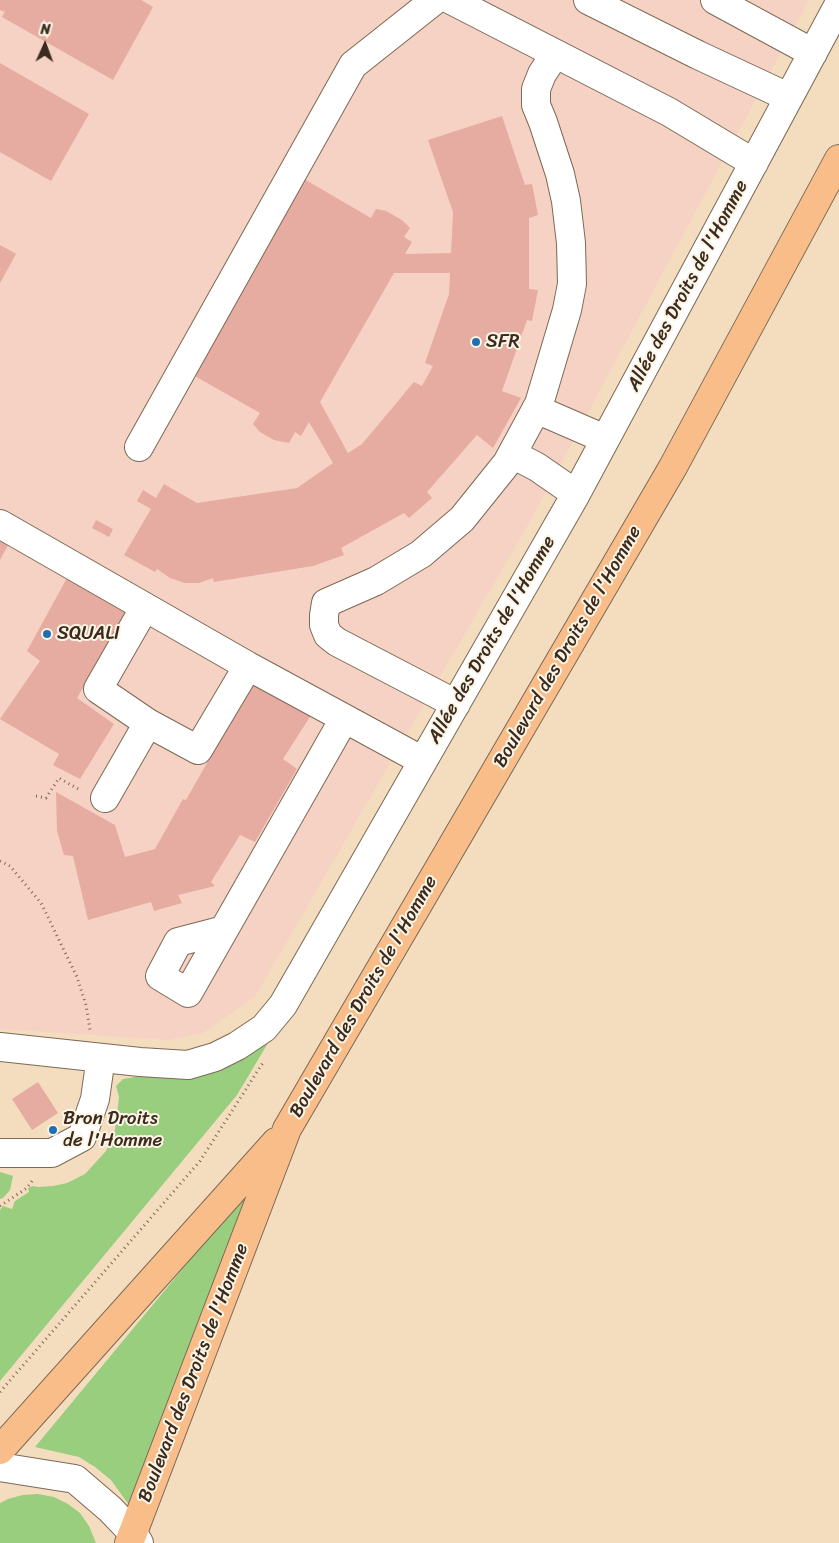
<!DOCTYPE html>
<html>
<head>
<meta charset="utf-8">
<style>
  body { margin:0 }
  #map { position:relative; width:839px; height:1543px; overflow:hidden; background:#f4ddbe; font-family:Sriracha,sans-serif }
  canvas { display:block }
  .north { position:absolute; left:20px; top:20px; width:50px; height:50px; -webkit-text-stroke:4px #fcf5e5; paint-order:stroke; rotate:2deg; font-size:14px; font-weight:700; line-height:20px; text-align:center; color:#3b2a1e }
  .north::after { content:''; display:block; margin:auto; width:18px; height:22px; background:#3b2a1e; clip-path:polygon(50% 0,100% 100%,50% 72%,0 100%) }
</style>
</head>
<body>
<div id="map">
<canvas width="839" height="1543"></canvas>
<div class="north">N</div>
</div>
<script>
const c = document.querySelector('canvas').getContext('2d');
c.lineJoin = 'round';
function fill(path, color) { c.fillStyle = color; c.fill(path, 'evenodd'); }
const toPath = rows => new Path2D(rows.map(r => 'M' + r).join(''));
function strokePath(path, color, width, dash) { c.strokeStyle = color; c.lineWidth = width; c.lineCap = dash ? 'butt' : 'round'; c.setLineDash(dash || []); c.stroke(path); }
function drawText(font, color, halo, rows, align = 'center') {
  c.font = font + ' Sriracha,sans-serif'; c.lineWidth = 4; c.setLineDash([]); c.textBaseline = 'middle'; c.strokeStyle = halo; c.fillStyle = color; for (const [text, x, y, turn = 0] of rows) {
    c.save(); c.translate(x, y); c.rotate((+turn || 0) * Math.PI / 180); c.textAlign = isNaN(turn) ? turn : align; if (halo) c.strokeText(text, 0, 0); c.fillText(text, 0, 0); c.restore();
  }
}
fill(toPath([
  [0,0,809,0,529,523,255,997,203,1033,168,1040,0,1029]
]), '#f6d2c4');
fill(toPath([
  [277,1028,237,1095,0,1381,0,1210,3,1206,12,1209,15,1201,29,1192,28,1188,33,1186,38,1187,53,1186,67,1183,85,1174,106,1151,115,1130,119,1097,116,1086,123,1079,141,1076,172,1077],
  [0,1172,13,1176,10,1190,3,1198,0,1199],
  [249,1193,252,1197,129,1505,111,1480,95,1467,79,1457,35,1447,238,1202],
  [38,1494,54,1497,68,1504,80,1513,89,1526,96,1543,0,1543,0,1503,8,1499,23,1495]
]), '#99ce7f');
fill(toPath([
  [0,0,141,0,153,7,113,80,2,17,5,12,0,10],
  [0,63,89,114,51,181,0,152],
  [502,116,525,185,532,184,538,215,529,218,529,289,538,290,532,321,527,320,502,391,521,398,493,448,477,435,427,492,432,498,409,518,404,513,341,548,344,555,313,566,214,582,213,578,199,583,185,583,170,578,157,569,155,572,124,555,151,509,137,501,143,490,156,498,164,484,197,503,297,488,333,463,309,422,301,436,295,432,289,443,274,440,260,432,253,424,260,413,193,375,304,179,371,218,376,209,386,211,402,220,410,228,404,237,412,242,405,254,451,253,453,212,428,140],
  [394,273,450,273,449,294,425,363,433,366,422,386,414,382,362,444,348,453,320,402],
  [0,245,16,254,0,283],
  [96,520,113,529,109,537,92,528],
  [0,540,8,545,0,560],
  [67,578,126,613,77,698,114,724,80,779,53,765,59,754,0,719,40,661,27,651],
  [254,680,313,712,283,759,297,769,255,842,240,835,211,882,215,886,178,895,182,903,154,911,151,902,88,920,73,856,64,855,57,831,56,792,115,825,125,857,155,849,183,799,186,800],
  [38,1082,58,1113,32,1130,12,1099]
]), '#e6aca1');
const minor = toPath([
  [451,0,669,112,754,163],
  [588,0,698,55,788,97],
  [715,0,813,53],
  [536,409,605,439],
  [139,447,353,65,435,0],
  [512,454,537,467,576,494],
  [0,524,145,607],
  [456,704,337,642,328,635,324,625,324,615,326,603,376,581,421,554,462,519,507,463,539,404,567,310,572,284,571,243,566,201,560,174,543,122,536,105,536,89,542,74,555,54],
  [148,723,198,750,248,666],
  [105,798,148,723,98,689,145,607,248,666,423,761],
  [224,930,178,942,160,976,188,993,344,719],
  [0,1047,140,1062,188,1065,215,1057,237,1046,264,1028,283,1005,576,494,839,4],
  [0,1153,52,1153,82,1137,95,1099,99,1071,97,1058],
  [0,1467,75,1479,110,1509,133,1533,139,1543]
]);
const major = toPath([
  [0,1450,276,1142],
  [129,1543,287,1129,673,467,839,159]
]);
strokePath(minor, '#7c6956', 30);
strokePath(major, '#7c6956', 30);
strokePath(toPath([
  [36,796,46,798,59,778,80,790],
  [0,861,10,866,41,903,77,977,86,1005,90,1030],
  [0,1206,27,1188,34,1178],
  [0,1392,200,1161,264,1061]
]), '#7c6956', 3, [1, 4]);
strokePath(minor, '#fff', 28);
strokePath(major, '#f8bd89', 28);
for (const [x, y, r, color] of [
  [476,342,5,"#1f6fb2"],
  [47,634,5,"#1f6fb2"],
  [53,1130,5,"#1f6fb2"]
]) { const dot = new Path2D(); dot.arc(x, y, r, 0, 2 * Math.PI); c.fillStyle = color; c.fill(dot); strokePath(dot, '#fcf5e5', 2); }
drawText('19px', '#3b2a1e', '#fcf5e5', [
  ["Allée des Droits de l'Homme",688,286,-62],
  ["Allée des Droits de l'Homme",492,640,-60],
  ["Boulevard des Droits de l'Homme",568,647,-60],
  ["Boulevard des Droits de l'Homme",364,997,-60],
  ["Boulevard des Droits de l'Homme",194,1373,-69]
]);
drawText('19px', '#3b2a1e', '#fcf5e5', [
  ["SFR",486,342],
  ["SQUALI",57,634],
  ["Bron Droits",63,1119],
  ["de l'Homme",63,1141]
], 'left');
</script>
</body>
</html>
